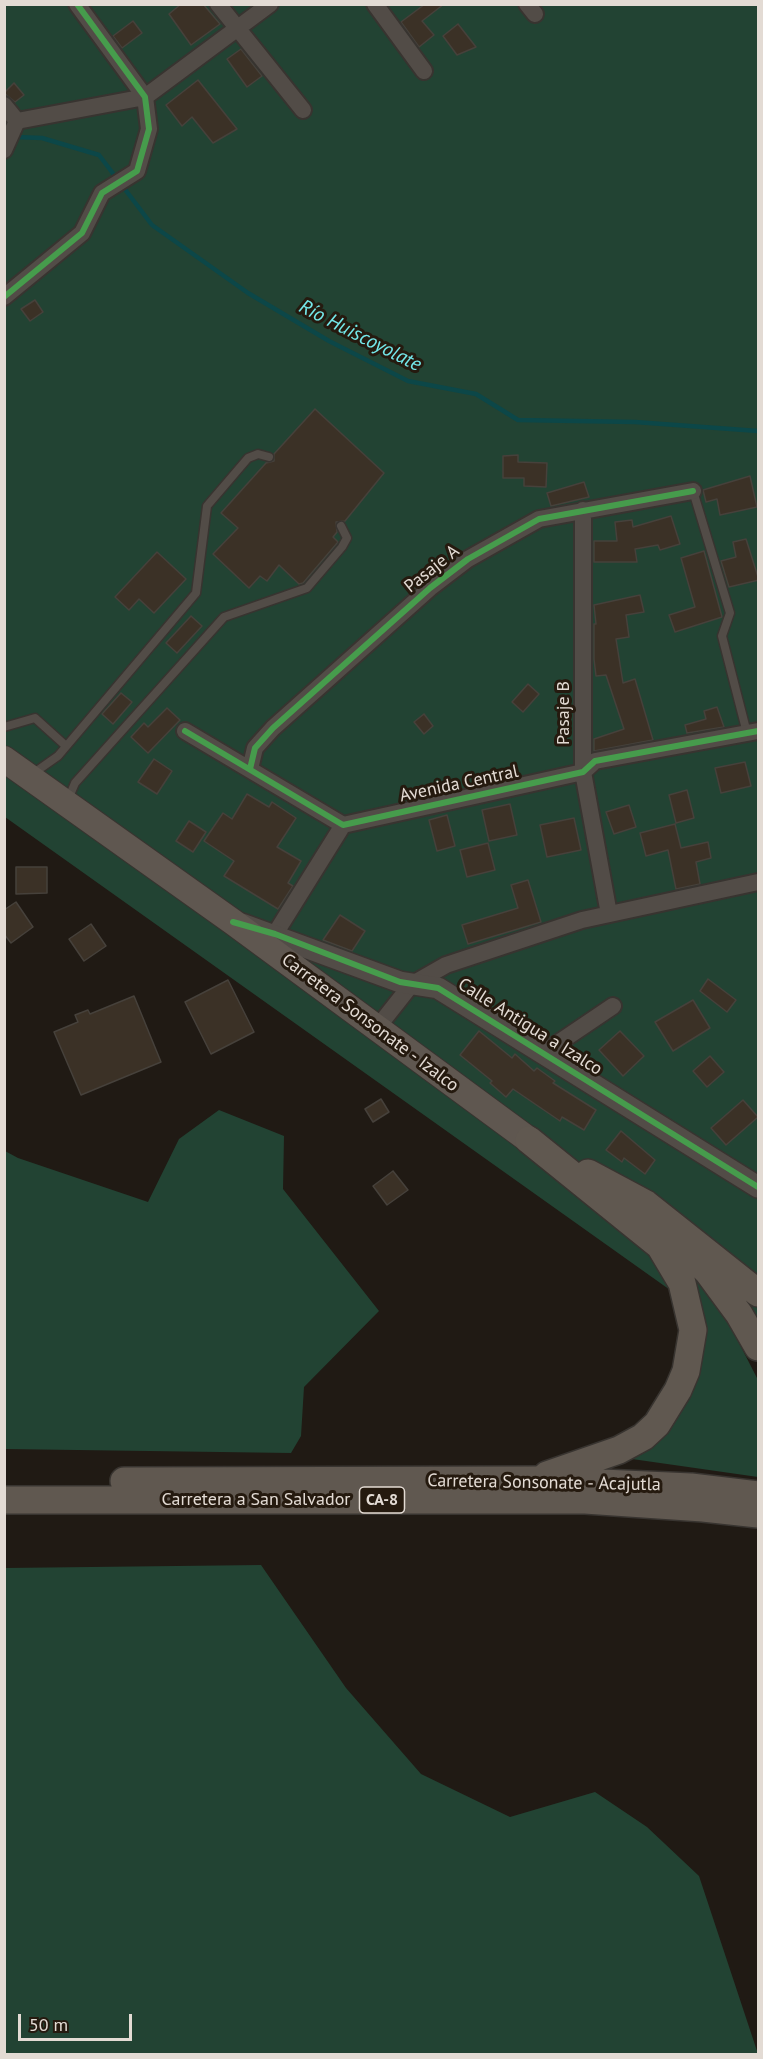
<!DOCTYPE html>
<html>
<head>
<meta charset="utf-8">
<style>
  body { margin:0 }
  #map { position:relative; width:763px; height:2059px; overflow:hidden; background:#201a14; font-family:"PT Sans",sans-serif }
  canvas { display:block }
  .frame { position:absolute; inset:0; border:6px solid #e3dbd4; pointer-events:none }
  .scale { position:absolute; left:18px; top:2014px; width:114px; height:27px; box-sizing:border-box; border:3px solid #e3dbd4; border-top:0; padding-left:8px; font-size:18px; line-height:21px; white-space:nowrap; color:#e3dbd4; -webkit-text-stroke:4px #251a0f; paint-order:stroke }
</style>
</head>
<body>
<div id="map">
<canvas width="763" height="2059"></canvas>
<div class="frame"></div>
<div class="scale">50 m</div>
</div>
<script>
const c = document.querySelector('canvas').getContext('2d');
c.lineJoin = 'round';
function fill(path, color) { c.fillStyle = color; c.fill(path, 'evenodd'); }
const toPath = rows => new Path2D(rows.map(r => 'M' + r).join(''));
function strokePath(path, color, width, dash) { c.strokeStyle = color; c.lineWidth = width; c.lineCap = dash ? 'butt' : 'round'; c.setLineDash(dash || []); c.stroke(path); }
function drawText(font, color, halo, rows, align = 'center') {
  c.font = font + ' "PT Sans",sans-serif'; c.lineWidth = 6; c.setLineDash([]); c.textBaseline = 'middle'; c.strokeStyle = halo; c.fillStyle = color; for (const [text, x, y, turn = 0] of rows) {
    c.save(); c.translate(x, y); c.rotate((+turn || 0) * Math.PI / 180); c.textAlign = isNaN(turn) ? turn : align; if (halo) c.strokeText(text, 0, 0); c.fillText(text, 0, 0); c.restore();
  }
}
fill(toPath([
  [5,5,758,5,758,1354,737,1339,758,1380,758,1477,632,1459,701,1312,5,817],
  [219,1110,284,1136,283,1189,379,1311,304,1387,301,1436,291,1453,5,1449,5,1151,18,1158,148,1202,179,1139],
  [261,1565,346,1688,421,1774,510,1817,595,1792,647,1827,699,1876,758,2054,5,2054,5,1568]
]), '#224333');
strokePath(toPath([
  [15,137,42,138,99,155,152,225,248,293,329,341,408,381,476,394,518,420,635,422,758,431]
]), '#0c4748', 4.5);
const building = toPath([
  [181,4,203,4,220,24,191,45,169,14,181,4],
  [425,4,444,4,422,21,434,35,419,47,401,22,425,4],
  [133,21,142,33,122,48,113,36,133,21],
  [458,24,476,47,457,55,443,36,458,24],
  [241,49,262,76,247,87,227,59,241,49],
  [198,80,237,129,213,143,192,117,182,126,166,105,198,80],
  [14,83,24,95,15,102,4,93,14,83],
  [35,300,43,312,30,321,21,309,35,300],
  [315,409,384,473,345,521,336,522,337,532,333,537,338,542,303,583,299,584,279,565,267,581,260,576,249,588,213,554,238,528,221,513,266,463,274,461,274,454,315,409],
  [518,455,518,462,547,463,546,487,524,486,524,478,503,478,503,456,518,455],
  [750,476,757,507,720,515,717,499,706,502,703,490,750,476],
  [584,482,589,497,551,506,547,493,584,482],
  [671,516,680,544,660,550,658,545,635,549,637,562,594,562,594,541,617,541,615,522,632,520,633,527,671,516],
  [746,539,759,580,729,587,721,561,736,557,733,542,746,539],
  [704,551,722,617,675,632,669,615,695,607,681,558,704,551],
  [157,552,186,579,154,613,139,599,129,610,115,597,157,552],
  [640,595,644,612,626,615,629,637,616,639,623,683,635,679,653,740,594,751,594,739,624,729,606,675,596,676,594,659,594,624,596,624,594,605,640,595],
  [191,616,202,626,177,653,166,643,191,616],
  [528,684,539,694,523,712,512,702,528,684],
  [121,693,132,702,113,724,102,714,121,693],
  [717,707,724,727,687,733,685,725,706,719,704,711,717,707],
  [167,708,180,720,148,753,131,737,144,723,148,727,167,708],
  [424,714,433,726,424,734,414,722,424,714],
  [154,759,172,771,157,794,138,782,154,759],
  [745,762,751,786,721,793,715,768,745,762],
  [687,790,694,818,676,823,669,795,687,790],
  [247,794,269,807,272,802,296,818,277,847,301,861,288,883,293,886,278,909,224,876,234,861,204,841,223,813,232,819,247,794],
  [510,804,517,835,489,841,482,810,510,804],
  [629,805,636,827,614,834,606,812,629,805],
  [447,815,455,846,437,851,429,820,447,815],
  [574,818,581,850,547,857,540,825,574,818],
  [189,821,206,832,193,852,176,841,189,821],
  [675,824,681,848,708,842,711,858,696,862,700,884,676,889,668,850,646,856,640,833,675,824],
  [488,843,495,870,467,877,460,850,488,843],
  [16,867,47,867,47,893,16,894,16,867],
  [528,880,541,922,468,944,462,925,518,908,511,885,528,880],
  [16,902,33,927,11,943,4,934,4,910,16,902],
  [340,915,365,931,352,951,323,940,340,915],
  [91,924,106,946,84,961,69,939,91,924],
  [708,979,736,1000,727,1012,700,991,708,979],
  [228,980,254,1032,211,1054,185,1002,228,980],
  [134,996,161,1062,81,1095,54,1032,78,1022,75,1015,88,1010,90,1014,134,996],
  [693,1000,710,1028,673,1051,655,1022,693,1000],
  [479,1031,512,1058,515,1054,534,1071,537,1068,555,1081,553,1083,596,1110,584,1130,562,1117,560,1121,513,1089,506,1097,490,1083,492,1081,460,1055,479,1031],
  [620,1031,644,1056,623,1076,599,1050,620,1031],
  [710,1056,724,1072,707,1087,693,1071,710,1056],
  [381,1099,389,1112,373,1122,365,1109,381,1099],
  [743,1100,758,1117,726,1145,711,1128,743,1100],
  [621,1131,655,1160,645,1174,624,1158,622,1162,606,1150,621,1131],
  [393,1171,408,1190,387,1205,373,1186,393,1171]
]);
fill(building, '#3b3126');
strokePath(building, '#46413b', 1.5);
const service = toPath([
  [693,491,730,613,722,636,747,733],
  [4,727,35,718,66,746],
  [31,775,58,756,196,593,207,506,248,458,258,454,269,457],
  [67,802,75,783,224,617,307,588,342,547,347,538,341,526]
]);
const minor = toPath([
  [218,4,303,110],
  [375,4,424,71],
  [527,4,535,14],
  [4,105,17,121],
  [4,150,17,121,145,97,270,4],
  [4,297,82,233,102,193,137,171,149,129,145,97,77,4],
  [583,510,583,772,609,914],
  [185,731,343,825,583,772,595,761,758,731],
  [250,769,255,748,273,728,430,588,468,559,539,519,693,491],
  [275,934,343,825],
  [377,1028,411,985,446,965,582,920,758,882],
  [542,1054,613,1006]
]);
const tertiary = toPath([
  [242,924,400,982,438,988,758,1187]
]);
const primary = toPath([
  [4,759,233,922,529,1140]
]);
const trunk = toPath([
  [529,1140,660,1246,682,1283,693,1330,686,1371,678,1390,657,1424,643,1437,619,1450,547,1475],
  [588,1173,646,1204,758,1293],
  [652,1223,673,1237,708,1272,739,1314,758,1347],
  [124,1481,535,1480,691,1487,758,1495],
  [4,1500,585,1500,703,1508,758,1514]
]);
strokePath(service, '#383430', 11);
strokePath(minor, '#383430', 20);
strokePath(tertiary, '#383430', 24);
strokePath(primary, '#383430', 28);
strokePath(trunk, '#383430', 30);
strokePath(service, '#524c47', 8);
strokePath(minor, '#524c47', 16);
strokePath(tertiary, '#524c47', 21);
strokePath(primary, '#5f5750', 26);
strokePath(trunk, '#605850', 27);
strokePath(toPath([
  [4,297,82,233,102,193,137,171,149,129,145,97,77,4],
  [185,731,343,825,583,772,595,761,758,731],
  [250,769,255,748,273,728,430,588,468,559,539,519,693,491],
  [233,922,275,934,400,982,438,988,758,1187]
]), '#469c4c', 6);
for (const [x, y, w] of [
  [382,1500,45]
]) { const box = new Path2D(); box.roundRect(x - w / 2, y - 13, w, 26, 4.5); c.fillStyle = '#251a0f'; c.fill(box); strokePath(box, '#e3dbd4', 1.5); }
drawText('bold 16px', '#e3dbd4', null, [
  ["CA-8",382,1500]
]);
drawText('18px', '#e3dbd4', '#251a0f', [
  ["Pasaje A",432,569,-39],
  ["Pasaje B",564,713,-90],
  ["Avenida Central",459,784,-12],
  ["Carretera Sonsonate - Izalco",370,1023,37],
  ["Calle Antigua a Izalco",530,1027,32],
  ["Carretera Sonsonate - Acajutla",544,1483,1],
  ["Carretera a San Salvador",256,1500]
]);
drawText('italic 20px', '#74e8ea', '#251a0f', [
  ["Río Huiscoyolate",360,336,27]
]);
</script>
</body>
</html>
